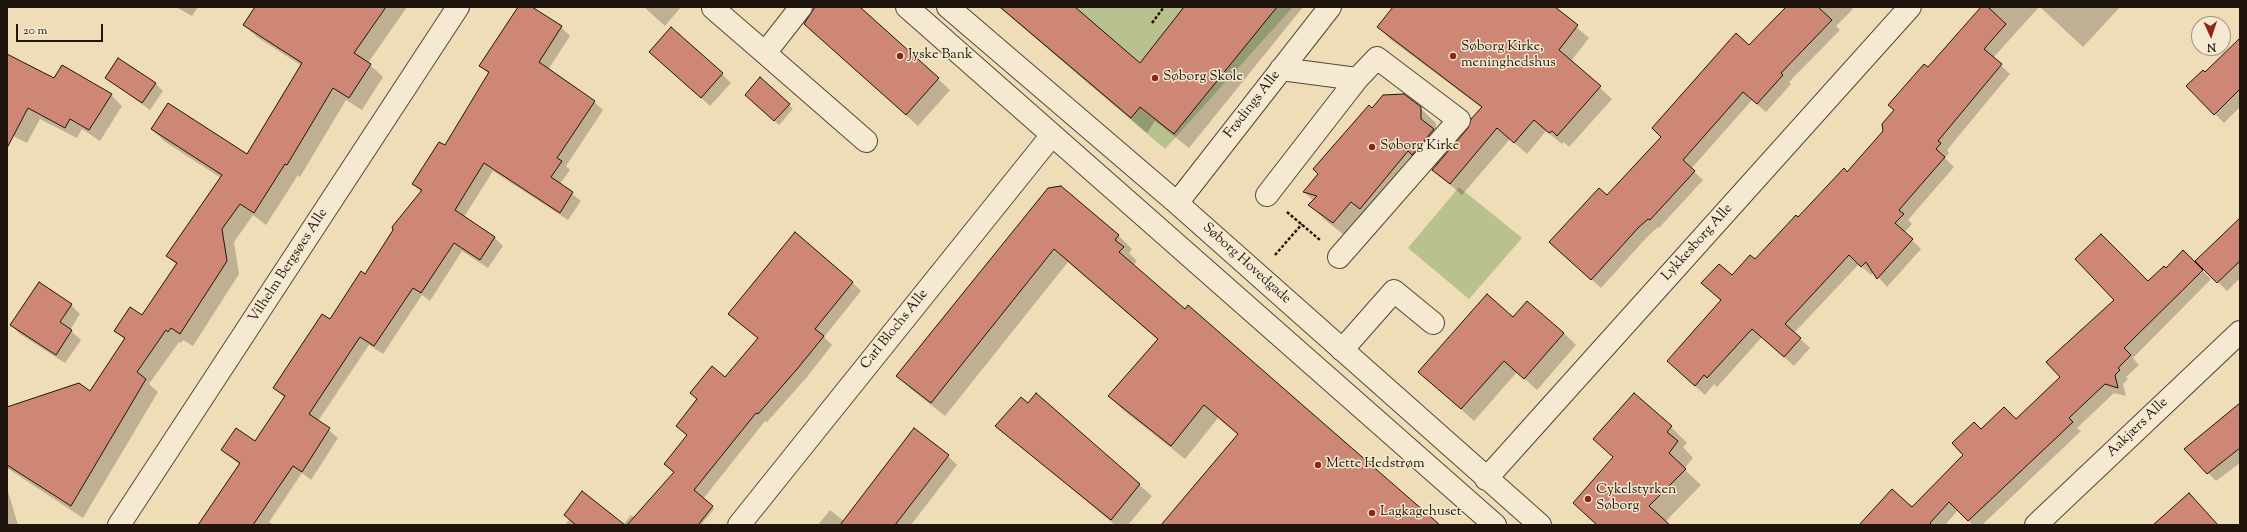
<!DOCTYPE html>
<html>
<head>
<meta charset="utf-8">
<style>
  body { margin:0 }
  #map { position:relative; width:2247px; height:532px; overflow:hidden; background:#efddb8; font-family:"Sorts Mill Goudy",serif }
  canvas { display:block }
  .frame { position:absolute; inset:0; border:8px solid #1f150c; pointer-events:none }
  .north { position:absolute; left:2191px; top:16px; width:40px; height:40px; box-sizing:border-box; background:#f5e9d1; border:1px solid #9f9482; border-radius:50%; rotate:177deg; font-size:11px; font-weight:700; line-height:16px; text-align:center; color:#1f150c }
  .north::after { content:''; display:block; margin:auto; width:14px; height:18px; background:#8f2418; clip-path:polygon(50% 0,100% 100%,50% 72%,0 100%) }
  .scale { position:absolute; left:16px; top:24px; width:87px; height:18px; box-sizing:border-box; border:2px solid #1f150c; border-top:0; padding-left:5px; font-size:12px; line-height:14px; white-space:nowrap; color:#1f150c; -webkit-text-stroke:3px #f5e9d1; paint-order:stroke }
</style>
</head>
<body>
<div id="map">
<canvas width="2247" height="532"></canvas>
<div class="frame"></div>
<div class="north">N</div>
<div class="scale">20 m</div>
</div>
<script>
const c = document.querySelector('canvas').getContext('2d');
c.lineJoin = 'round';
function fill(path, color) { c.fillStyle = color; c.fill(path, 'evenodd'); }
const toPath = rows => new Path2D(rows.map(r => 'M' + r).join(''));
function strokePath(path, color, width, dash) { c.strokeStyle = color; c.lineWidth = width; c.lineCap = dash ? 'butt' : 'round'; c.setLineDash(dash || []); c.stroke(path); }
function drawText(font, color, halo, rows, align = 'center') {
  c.font = font + ' "Sorts Mill Goudy",serif'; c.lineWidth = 3; c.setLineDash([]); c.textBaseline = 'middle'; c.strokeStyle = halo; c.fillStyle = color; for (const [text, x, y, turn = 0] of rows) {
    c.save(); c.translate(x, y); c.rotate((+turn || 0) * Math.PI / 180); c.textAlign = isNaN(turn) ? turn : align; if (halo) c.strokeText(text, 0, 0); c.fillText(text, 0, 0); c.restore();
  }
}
fill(toPath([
  [999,7,1293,7,1165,149],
  [1459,187,1522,238,1469,299,1408,248]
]), '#b9c18f');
fill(toPath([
  [176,7,198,7,192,16],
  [256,7,407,7,368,63,383,77,362,110,346,100,300,177,298,175,266,225,253,215,234,242,239,274,193,346,183,340,181,343,179,342,149,384,158,392,83,518,7,468,7,408,91,392,125,340,116,331,142,316,177,265,167,256,221,178,164,141,152,129,248,155,302,66,257,37,244,25],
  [519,7,530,7,561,27,570,36,548,70,594,102,603,110,566,166,570,170,560,184,581,201,568,220,493,171,464,217,494,237,503,246,488,268,462,251,430,301,422,295,383,354,369,345,318,421,338,438,311,480,302,473,269,522,274,525,208,525,240,465,222,450,256,443,285,398,274,388,365,275,421,192,413,184,445,147,489,74,481,66],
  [644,7,681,7,665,26],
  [814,7,858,7,950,90,918,126,817,35],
  [999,7,1073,7,1140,65,1185,7,1303,7,1189,148,1155,121,1147,133],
  [1394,7,1553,7,1589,38,1571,61,1612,99,1569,147,1564,142,1562,144,1546,131,1527,154,1510,139,1462,195,1433,170,1469,129,1482,108,1390,39,1379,27],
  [1787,7,1850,7,1853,9,1836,26,1840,30,1789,82,1791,84,1766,112,1752,100,1691,169,1703,180,1659,228,1658,227,1647,237,1601,288,1559,250],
  [1982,7,1989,9,1991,7,2039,7,1993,58,2010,74,1947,150,1949,153,1945,158,1954,167,1908,220,1912,224,1904,233,1921,249,1887,287,1874,272,1871,275,1859,264,1794,333,1810,348,1794,366,1762,337,1717,387,1714,384,1705,395,1678,371,1721,301,1703,283,1732,277,1755,261,1847,173,1884,131,1928,69],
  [2040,7,2120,7,2083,47],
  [2240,46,2240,107,2224,123,2188,87,2232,47],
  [7,55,55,79,111,95,122,106,100,141,82,129,77,138,40,119,27,143,7,133],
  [118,60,156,84,163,91,150,110,107,78],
  [659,60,722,74,731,83,710,106],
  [750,99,789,105,793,109,779,125],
  [1420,108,1436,123,1436,132,1348,238,1325,220,1310,205,1314,201,1304,192,1372,109],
  [1049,189,1118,235,1132,249,1129,253,1137,261,1133,266,1438,525,1163,525,1239,435,1218,418,1185,459,1123,410,1109,396,1158,340,1068,262,945,416,911,389,897,375],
  [2240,219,2240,278,2227,291,2197,261],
  [2183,252,2211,279,2133,358,2139,365,2126,377,2128,379,2123,384,2126,396,2114,393,2077,428,2081,431,1982,525,1973,525,1958,510,1945,525,1873,525,1912,508,1965,455,1981,431,2016,421,2062,377,2148,283,2166,269],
  [852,282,861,291,824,337,832,345,807,377,767,422,765,421,703,499,714,509,701,525,565,525,570,519,623,525,631,515,635,518,674,473,665,464,687,436,677,426,698,400,691,393,725,379,759,339,729,314],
  [39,283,71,305,80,314,70,330,81,340,65,363,20,334,11,325],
  [1513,318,1564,333,1576,345,1537,390,1517,372,1474,421,1420,372],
  [1036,395,1152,496,1128,525,1115,525,997,426,1028,404],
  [2240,404,2240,463,2216,481,2208,473],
  [1671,427,1687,443,1683,447,1693,458,1684,469,1701,485,1665,522,1669,525,1597,525,1574,503,1614,458,1595,439],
  [948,456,957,465,911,525,818,525,830,510,844,521],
  [7,488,18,525,7,525]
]), '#0003');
const building = toPath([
  [255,7,386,7,354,53,371,64,349,98,333,88,287,165,285,164,254,213,240,204,222,229,227,261,180,334,171,328,168,332,166,330,137,372,146,379,71,506,7,465,7,407,79,383,90,391,125,338,114,331,130,307,142,315,177,263,166,256,222,175,151,129,168,103,247,154,302,63,243,25,255,7],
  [518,7,532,7,562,26,539,62,595,101,557,158,562,161,551,177,573,192,560,213,484,163,455,210,495,237,480,260,454,243,421,293,413,288,374,346,360,337,309,414,330,428,302,472,293,466,253,525,198,525,240,463,221,450,236,428,255,441,285,396,273,388,322,314,330,319,361,271,365,274,393,230,392,227,422,190,412,184,439,142,445,145,489,72,479,66,518,7],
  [815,7,860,7,939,78,906,115,804,24,815,7],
  [1000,7,1075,7,1140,63,1184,7,1277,7,1174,134,1140,107,1131,118,1000,7],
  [1393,7,1555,7,1578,25,1559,50,1601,86,1557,136,1552,131,1549,133,1534,120,1514,143,1497,128,1450,184,1432,170,1468,128,1471,119,1482,107,1377,27,1393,7],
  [1786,7,1818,7,1832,20,1781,73,1783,75,1757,104,1743,92,1683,160,1695,171,1650,220,1648,219,1638,228,1591,280,1549,242,1599,188,1607,195,1661,137,1652,128,1736,33,1749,45,1786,7],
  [1981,7,1988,7,2006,24,1984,49,2002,64,1938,141,1941,143,1936,149,1945,157,1899,210,1904,214,1895,223,1913,239,1877,279,1866,262,1861,267,1849,255,1785,324,1801,338,1784,357,1752,329,1707,378,1704,375,1695,386,1667,361,1721,300,1701,283,1719,264,1732,275,1750,255,1755,259,1796,215,1798,217,1844,168,1847,172,1883,131,1882,124,1894,110,1888,105,1924,64,1928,67,1981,7],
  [671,27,723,73,701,98,649,52,671,27],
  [2240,38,2240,89,2214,115,2186,86,2203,70,2205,72,2240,38],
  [7,54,54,78,62,65,112,94,89,130,70,119,65,128,28,108,7,148,7,54],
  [118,58,156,83,142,103,105,78,118,58],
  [760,77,790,104,774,121,745,95,760,77],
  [1404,94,1421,107,1421,119,1434,129,1412,155,1408,151,1360,209,1351,202,1333,223,1308,205,1317,196,1303,192,1318,174,1313,169,1369,105,1372,108,1383,95,1404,94],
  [1061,186,1119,235,1115,240,1124,247,1119,252,1185,309,1188,305,1440,525,1161,525,1238,434,1204,405,1171,446,1108,396,1158,339,1054,249,931,403,896,376,1048,188,1061,186],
  [2240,218,2240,261,2217,283,2195,261,2240,218],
  [795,232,853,282,815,329,824,336,798,368,758,414,756,413,694,490,713,506,698,525,627,525,674,472,664,464,687,435,676,426,697,399,690,393,712,366,725,377,758,338,728,314,795,232],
  [2101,234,2148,281,2164,266,2166,268,2183,250,2203,270,2124,348,2131,355,2118,368,2120,370,2115,375,2118,388,2105,384,2069,418,2073,422,1968,521,1949,502,1930,523,1932,525,1859,525,1892,489,1912,507,1963,455,1952,443,1974,422,1981,429,2004,407,2016,419,2060,377,2046,362,2114,300,2075,259,2101,234],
  [39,282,72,304,60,322,72,330,56,355,10,325,39,282],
  [1487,294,1513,317,1527,301,1564,333,1524,379,1504,361,1461,409,1418,372,1487,294],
  [1036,393,1140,484,1111,520,995,426,1021,397,1028,403,1036,393],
  [1634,393,1672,426,1667,432,1678,441,1669,453,1686,469,1649,506,1670,525,1597,525,1573,503,1613,457,1593,439,1634,393],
  [2240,403,2240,448,2207,474,2184,449,2240,403],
  [914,428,949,455,895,525,840,525,914,428],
  [582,491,625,525,576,525,564,515,582,491],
  [2189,493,2218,525,2153,525,2189,493]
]);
fill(building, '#cd8774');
strokePath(building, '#1f150c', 1);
const minor = toPath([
  [801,7,765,53,866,141],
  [907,7,1495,525],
  [948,7,1177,203,1540,525],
  [713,8,765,53],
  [1281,69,1357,79,1377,58,1459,120,1339,257],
  [1267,195,1357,79],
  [1177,203,1330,7],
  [1342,350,1394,291,1433,323],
  [1486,479,1910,7],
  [119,525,458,7],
  [739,525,1052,135],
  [2036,525,2240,332]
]);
strokePath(minor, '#534737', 24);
strokePath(toPath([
  [1152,23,1164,7],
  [1287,212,1320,240],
  [1275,255,1302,224]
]), '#1f150c', 2.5, [3, 2]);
strokePath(minor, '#f5e9d1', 22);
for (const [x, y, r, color] of [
  [900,56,4,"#8f2418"],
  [1453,56,4,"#8f2418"],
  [1155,78,4,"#8f2418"],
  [1372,147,4,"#8f2418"],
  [1318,465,4,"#8f2418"],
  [1588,499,4,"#8f2418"],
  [1372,513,4,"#8f2418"]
]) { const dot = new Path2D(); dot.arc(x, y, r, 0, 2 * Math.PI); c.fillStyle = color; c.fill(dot); strokePath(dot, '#f5e9d1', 1.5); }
drawText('14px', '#1f150c', '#f5e9d1', [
  ["Søborg Kirke,",1461,48],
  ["meninghedshus",1461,64],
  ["Jyske Bank",908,56],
  ["Søborg Skole",1163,78],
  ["Søborg Kirke",1380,147],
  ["Mette Hedstrøm",1326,465],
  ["Cykelstyrken",1596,491],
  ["Søborg",1596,507],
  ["Lagkagehuset",1380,513]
], 'left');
drawText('14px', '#1f150c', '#f5e9d1', [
  ["Frødings Alle",1253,105,-52],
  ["Lykkesborg Alle",1698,243,-48],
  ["Søborg Hovedgade",1246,264,42],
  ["Vilhelm Bergsøes Alle",289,266,-57],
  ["Carl Blochs Alle",895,330,-51],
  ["Aakjærs Alle",2138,428,-44]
]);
</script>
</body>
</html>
